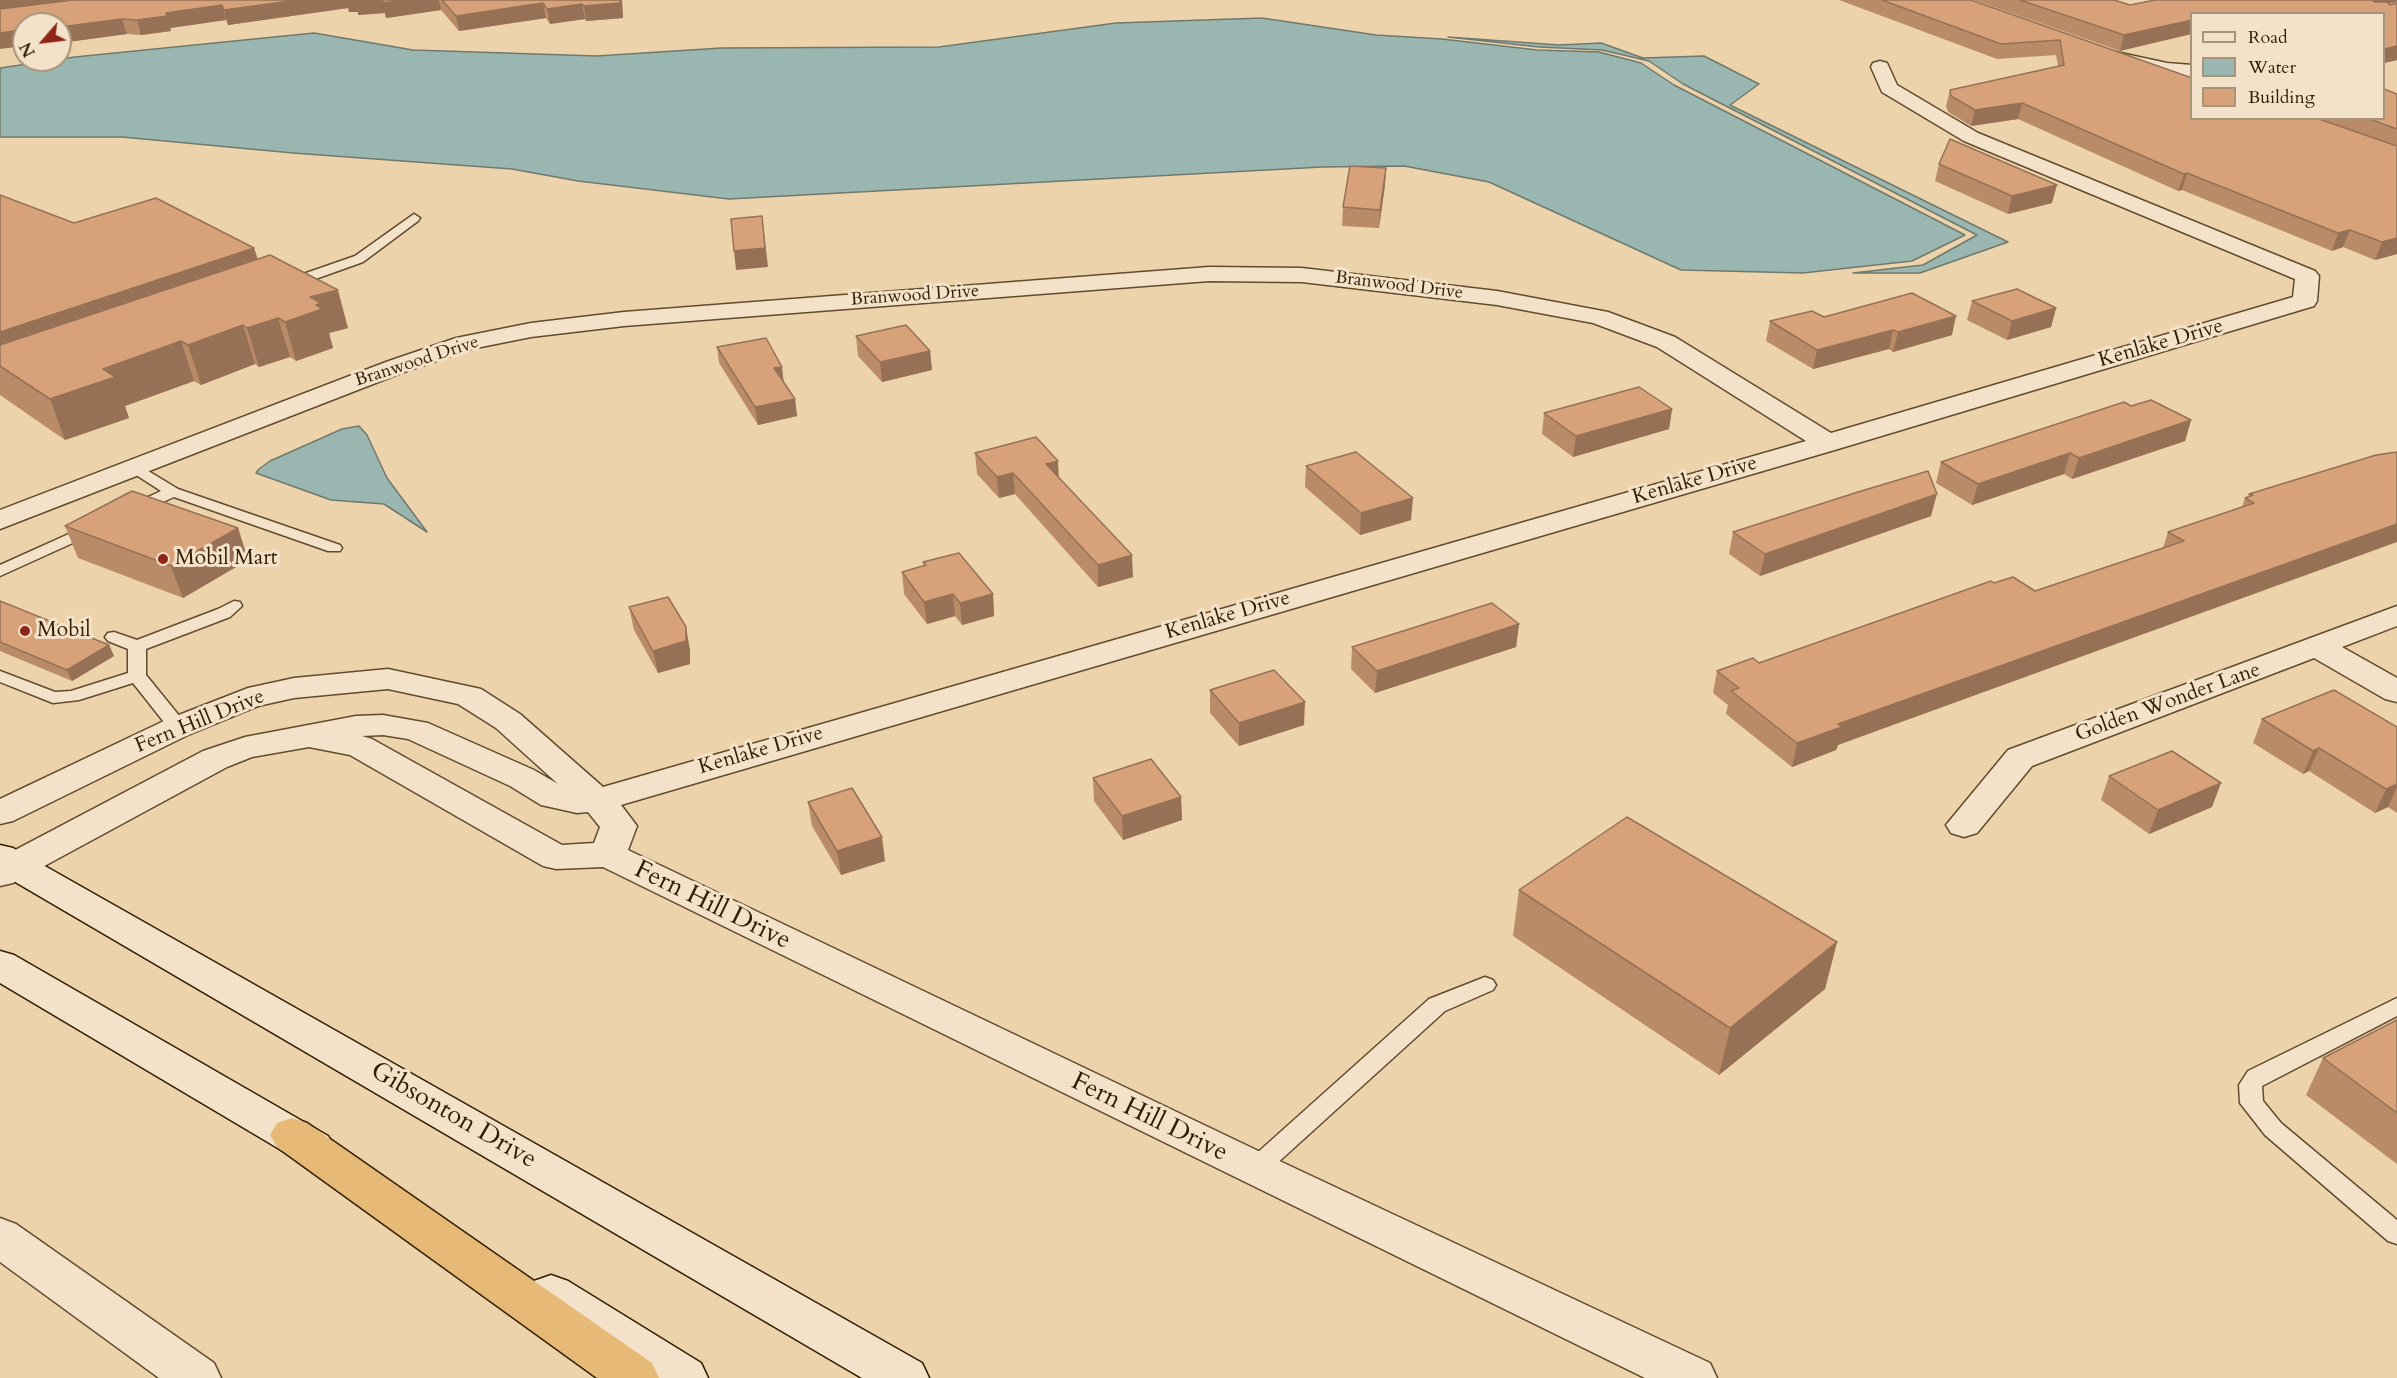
<!DOCTYPE html>
<html>
<head>
<meta charset="utf-8">
<style>
  body { margin:0 }
  #map { position:relative; width:2397px; height:1378px; overflow:hidden; background:#edd3ac; font-family:Cardo,serif }
  canvas { display:block }
  .legend { position:absolute; left:2190px; top:12px; width:195px; height:108px; box-sizing:border-box; background:#f3e2c9; border:2px solid #a59479; margin:0; padding:8px 10px; list-style:none; font-size:18px; color:#311e01 }
  .legend li { display:flex; align-items:center; gap:12px; height:30px }
  .legend b { width:30px; border:2px solid #a59479 }
  .north { position:absolute; left:12px; top:12px; width:60px; height:60px; box-sizing:border-box; background:#f3e2c9; border:2px solid #a59479; border-radius:50%; rotate:242deg; font-size:16px; font-weight:700; line-height:24px; text-align:center; color:#311e01 }
  .north::after { content:''; display:block; margin:auto; width:21px; height:27px; background:#8f2418; clip-path:polygon(50% 0,100% 100%,50% 72%,0 100%) }
</style>
</head>
<body>
<div id="map">
<canvas width="2397" height="1378"></canvas>
<ul class="legend">
<li><b style="height:8px;background:#f3e2c9"></b>Road</li>
<li><b style="height:16px;background:#9ab6b1"></b>Water</li>
<li><b style="height:16px;background:#d7a27a"></b>Building</li>
</ul>
<div class="north">N</div>
</div>
<script>
const c = document.querySelector('canvas').getContext('2d');
c.lineJoin = 'round';
function fill(path, color) { c.fillStyle = color; c.fill(path, 'evenodd'); }
const toPath = rows => new Path2D(rows.map(r => 'M' + r).join(''));
function strokePath(path, color, width, dash) { c.strokeStyle = color; c.lineWidth = width; c.lineCap = dash ? 'butt' : 'round'; c.setLineDash(dash || []); c.stroke(path); }
function drawText(font, color, halo, rows, align = 'center') {
  c.font = font + ' Cardo,serif'; c.lineWidth = 6; c.setLineDash([]); c.textBaseline = 'middle'; c.strokeStyle = halo; c.fillStyle = color; for (const [text, x, y, turn = 0] of rows) {
    c.save(); c.translate(x, y); c.rotate((+turn || 0) * Math.PI / 180); c.textAlign = isNaN(turn) ? turn : align; if (halo) c.strokeText(text, 0, 0); c.fillText(text, 0, 0); c.restore();
  }
}
const water = toPath([
  [1262,18,1376,35,1442,39,1537,50,1599,52,1641,63,1674,85,1965,235,1912,261,1803,273,1681,270,1489,182,1404,166,1322,167,729,199,578,181,512,169,293,153,122,137,0,137,0,68,75,57,314,33,413,50,597,56,721,48,939,47,1116,23,1262,18],
  [1448,37,1559,45,1601,43,1643,58,1704,56,1759,84,1730,105,2008,242,1920,273,1853,273,1923,265,1977,235,1683,84,1649,61,1602,50,1539,47,1448,37],
  [359,426,367,435,387,478,427,532,384,504,331,500,256,473,259,469,270,461,342,429,359,426]
]);
fill(water, '#9ab6b1');
strokePath(water, '#70796b', 1.5);
const lane = toPath([
  [414,214,420,218,418,221,363,262,293,287,283,287,282,284,283,281,355,256,414,214],
  [135,463,178,489,340,545,342,548,340,551,328,551,174,497,141,512,129,512,127,509,129,506,161,491,130,471,127,468,135,463],
  [91,524,99,529,97,532,0,576,0,565,91,524],
  [234,601,240,602,242,606,230,617,146,649,146,675,185,723,187,727,185,731,171,731,133,683,79,700,53,703,0,682,0,671,55,692,71,691,128,673,128,649,108,641,105,637,108,633,114,632,137,640,218,609,234,601],
  [1485,977,1493,980,1496,985,1493,990,1445,1011,1263,1176,1255,1178,1247,1176,1243,1169,1247,1162,1429,999,1485,977],
  [2397,998,2397,1016,2262,1086,2263,1101,2281,1123,2397,1220,2397,1244,2388,1241,2265,1135,2240,1103,2239,1085,2248,1071,2397,998]
]);
const street = toPath([
  [2116,52,2167,63,2192,65,2192,77,2167,75,2109,62,2107,58,2109,54,2116,52],
  [1880,61,1887,63,1897,85,1978,133,2315,271,2319,276,2317,301,2314,306,1838,449,621,805,637,826,628,850,1271,1157,1710,1363,1717,1378,1645,1378,603,867,556,869,543,866,350,755,309,747,252,757,227,767,13,883,0,886,0,858,203,751,245,737,356,716,383,715,428,723,534,770,558,784,496,728,458,704,388,689,294,698,258,706,190,734,13,821,0,824,0,799,166,720,248,688,294,678,388,669,481,689,520,714,603,787,1806,441,1657,347,1593,323,1497,305,1302,282,1209,281,624,326,531,337,471,349,404,372,0,529,0,510,386,362,456,338,531,323,624,312,1209,267,1302,268,1497,291,1608,312,1675,337,1831,433,2293,297,2295,279,1964,141,1882,92,1871,67,1873,63,1880,61],
  [383,735,408,739,510,786,541,805,577,813,588,812,600,827,594,843,562,845,372,739,362,736,383,735],
  [2397,606,2397,626,2342,647,2397,678,2397,702,2385,699,2314,658,2032,766,1977,833,1964,837,1951,833,1946,825,2008,750,2397,606],
  [0,1218,16,1224,214,1363,221,1378,159,1378,0,1262,0,1218]
]);
const secondary = toPath([
  [0,845,13,848,922,1363,929,1378,862,1378,0,873,0,845],
  [0,951,14,955,328,1136,335,1148,328,1160,313,1165,298,1160,0,983,0,951],
  [551,1275,568,1281,701,1363,708,1378,643,1378,534,1309,528,1295,534,1281,551,1275]
]);
const highway = toPath([
  [292,1118,307,1123,652,1363,659,1378,597,1378,277,1147,270,1135,277,1123,292,1118]
]);
strokePath(lane, '#604b2c', 3);
strokePath(street, '#604b2c', 3);
strokePath(secondary, '#311e01', 3);
strokePath(highway, '#311e01', 3);
fill(lane, '#f3e2c9');
fill(street, '#f3e2c9');
fill(secondary, '#f3e2c9');
fill(highway, '#e6ba76');
fill(toPath([
  [0,0,622,0,623,18,586,21,585,19,550,24,546,18,459,31,441,10,386,18,385,13,358,15,358,12,349,12,348,8,228,25,226,20,170,28,171,31,141,35,127,34,60,43,60,24],
  [1839,0,1971,0,2192,78,2192,118,2384,118,2397,94,2397,254,2375,260,2343,247,2332,251,2182,190,2178,191,2018,119,1971,126,1948,112,1946,106,1950,90,2058,66,2056,55,1997,59],
  [1974,0,2114,0,2130,5,2397,0,2397,2,2389,4,2390,5,2397,3,2397,60,2384,63,2384,14,2192,14,2120,51],
  [1939,164,2052,203,2008,214,1935,181],
  [1386,168,1385,185,1379,228,1342,226,1343,207],
  [0,195,74,223,254,248,258,259,348,328,329,333,333,348,296,361,290,357,259,367,255,364,201,385,194,381,125,406,129,418,65,440,0,395],
  [1972,301,2056,308,2051,327,2007,340,1967,320],
  [1824,317,1952,335,1893,352,1889,349,1813,369,1766,341,1770,321],
  [856,336,930,351,932,370,882,382,858,356],
  [717,347,784,383,795,399,797,416,758,425,719,363],
  [2131,406,2191,420,2185,441,2072,479,2064,474,1972,505,1936,483,1941,462],
  [1672,409,1669,429,1573,457,1542,434,1544,413],
  [975,453,1059,479,1133,577,1098,587,1015,494,999,498,977,474],
  [2376,455,1838,745,1836,750,1792,767,1726,714,1728,705,1713,693,1717,671,1759,663,1994,583,2035,591,2163,548,2168,532,2242,507,2245,498,2248,497,2249,494],
  [1306,466,1411,520,1360,535,1305,487],
  [1931,516,1760,576,1729,554,1733,532],
  [65,526,238,528,248,560,183,598,78,558],
  [923,562,993,594,994,616,962,625,955,616,927,624,904,594,902,572,924,566],
  [0,601,109,645,114,656,72,681,0,651],
  [629,607,690,650,690,664,658,673,634,630],
  [1519,624,1516,647,1375,693,1351,669,1352,647],
  [1210,690,1304,725,1239,746,1210,713],
  [2262,719,2397,727,2397,813,2388,807,2375,813,2309,771,2303,774,2253,743],
  [2109,776,2212,807,2149,834,2101,800],
  [1093,778,1181,797,1182,820,1123,840,1094,801],
  [808,802,885,861,841,875,812,826],
  [1519,890,1837,942,1825,989,1719,1075,1513,936],
  [2397,1020,2397,1164,2306,1095,2323,1058]
]), '#b98b69');
fill(toPath([
  [0,0,83,0,0,11],
  [298,0,439,0,441,10,386,18,385,13,358,15,358,12,349,12,348,8,228,25,224,10],
  [622,0,623,18,586,21,584,6],
  [2371,0,2397,0,2396,2,2370,8],
  [543,3,546,18,459,31,456,16],
  [582,4,585,19,550,24,547,9],
  [222,5,226,20,170,28,171,31,141,35,137,20,166,13],
  [122,19,127,34,60,43,60,27],
  [2192,20,2192,34,2120,51,2124,35],
  [22,30,24,32,24,46,0,49,0,33],
  [2397,46,2397,60,2384,63,2384,49],
  [2022,103,2018,119,1971,126,1975,110],
  [1386,168,1385,185,1379,228,1380,210],
  [2187,173,2182,190,2178,191,2184,174],
  [2057,185,2052,203,2008,214,2012,196],
  [762,216,768,267,736,270,734,251],
  [2350,230,2343,247,2332,251,2338,233],
  [2397,238,2397,254,2375,260,2382,242],
  [254,248,265,285,0,366,0,332],
  [338,290,348,328,329,333,333,348,296,361,285,322,310,297],
  [2056,308,2051,327,2007,340,2012,321],
  [1956,316,1952,335,1893,352,1898,332],
  [278,318,290,357,259,367,247,328],
  [243,325,255,364,201,385,188,345],
  [1893,330,1889,349,1813,369,1817,350],
  [181,341,194,381,125,406,129,418,65,440,50,399,103,369],
  [930,351,932,370,882,382,880,362],
  [782,367,784,384,774,368],
  [795,399,797,416,758,425,755,407],
  [1672,409,1669,429,1573,457,1576,436],
  [2191,420,2185,441,2072,479,2079,458],
  [2070,453,2064,474,1972,505,1978,484],
  [1058,461,1059,482,1046,464],
  [1013,473,1015,494,999,498,997,477],
  [1937,494,1931,516,1760,576,1765,554],
  [1413,498,1411,520,1360,535,1361,513],
  [2397,524,2397,542,1838,745,1836,750,1792,767,1797,743,1838,724],
  [238,528,248,560,183,598,171,566],
  [1132,555,1133,577,1098,587,1098,565],
  [953,594,955,616,927,624,924,602],
  [993,594,994,616,962,625,960,603],
  [1519,624,1516,647,1375,693,1377,671],
  [686,627,690,650,690,664,658,673,653,651],
  [109,645,114,656,72,681,67,670],
  [1305,702,1304,725,1239,746,1239,723],
  [2319,748,2309,771,2303,774,2313,751],
  [2221,783,2212,807,2149,834,2158,810],
  [2397,784,2397,787,2388,807,2375,813,2386,789],
  [1181,797,1182,820,1123,840,1122,816],
  [882,837,885,861,841,875,837,851],
  [1837,942,1825,989,1719,1075,1730,1028]
]), '#967155');
const building = toPath([
  [73,0,298,0,224,10,222,5,166,13,167,16,137,20,122,19,60,27,60,24,24,24,24,32,22,32,22,30,0,33,0,9,73,0],
  [383,0,403,0,382,3,383,0],
  [442,0,620,0,620,3,584,6,582,4,547,9,543,3,456,16,442,0],
  [1882,0,1971,0,2192,78,2192,118,2316,118,2397,146,2397,238,2382,242,2350,230,2338,233,2187,173,2184,174,2022,103,1975,110,1951,96,1950,90,2064,65,2060,40,2001,44,1882,0],
  [2020,0,2114,0,2130,5,2155,0,2373,0,2374,2,2387,2,2390,5,2397,3,2397,46,2384,49,2384,14,2192,14,2192,20,2124,35,2020,0],
  [2384,89,2397,94,2397,129,2367,118,2384,118,2384,89],
  [1950,139,2057,185,2012,196,1939,164,1950,139],
  [1350,166,1386,168,1380,210,1343,207,1350,166],
  [0,195,74,223,156,198,254,248,0,332,0,195],
  [762,216,765,248,734,251,731,219,762,216],
  [270,255,338,290,310,297,321,303,316,305,322,309,285,322,278,318,247,328,243,325,188,345,181,341,103,369,115,377,50,399,0,366,0,345,270,255],
  [2017,289,2056,308,2012,321,1972,301,2017,289],
  [1912,293,1956,316,1898,332,1893,330,1817,350,1770,321,1812,311,1824,317,1912,293],
  [906,325,930,351,880,362,856,336,906,325],
  [766,338,782,367,774,368,795,399,755,407,717,347,766,338],
  [1639,387,1672,409,1576,436,1544,413,1639,387],
  [2151,400,2191,420,2079,458,2070,453,1978,484,1941,462,2124,402,2131,406,2151,400],
  [1036,437,1058,461,1046,464,1132,555,1098,565,1013,473,997,477,975,453,1036,437],
  [1356,452,1413,498,1361,513,1306,466,1356,452],
  [2397,452,2397,524,1838,724,1842,727,1797,743,1731,691,1739,688,1717,671,1753,658,1759,663,1991,581,1994,583,2013,577,2035,591,2184,541,2168,532,2254,503,2245,498,2253,495,2249,494,2376,455,2397,452],
  [1928,471,1937,494,1765,554,1733,532,1858,492,1928,471],
  [132,491,238,528,171,566,65,526,132,491],
  [959,553,993,594,960,603,953,594,924,602,902,572,926,565,923,562,959,553],
  [668,597,686,627,686,641,653,651,629,607,668,597],
  [0,601,109,645,67,670,0,642,0,601],
  [1492,603,1519,624,1377,671,1352,647,1492,603],
  [1274,670,1305,702,1239,723,1210,690,1274,670],
  [2334,690,2397,727,2397,784,2386,789,2319,748,2313,751,2262,719,2334,690],
  [2172,751,2221,783,2158,810,2109,776,2172,751],
  [1151,759,1181,797,1122,816,1093,778,1151,759],
  [852,788,882,837,837,851,808,802,852,788],
  [1627,817,1837,942,1730,1028,1519,890,1627,817],
  [2397,1020,2397,1113,2323,1058,2397,1020]
]);
fill(building, '#d7a27a');
strokePath(building, '#967155', 1.5);
for (const [x, y, r, color] of [
  [163,559,6,"#8f2418"],
  [25,631,6,"#8f2418"]
]) { const dot = new Path2D(); dot.arc(x, y, r, 0, 2 * Math.PI); c.fillStyle = color; c.fill(dot); strokePath(dot, '#f3e2c9', 2); }
drawText('18px', '#311e01', '#f3e2c9', [
  ["Branwood Drive",1399,286,7],
  ["Branwood Drive",915,296,-4],
  ["Branwood Drive",417,362,-18]
]);
drawText('21px', '#311e01', '#f3e2c9', [
  ["Kenlake Drive",2161,344,-16],
  ["Kenlake Drive",1695,481,-16],
  ["Kenlake Drive",1228,616,-16],
  ["Golden Wonder Lane",2168,703,-20],
  ["Fern Hill Drive",200,722,-22],
  ["Kenlake Drive",761,751,-16]
]);
drawText('21px', '#311e01', '#f3e2c9', [
  ["Mobil Mart",175,559],
  ["Mobil",37,631]
], 'left');
drawText('26px', '#311e01', '#f3e2c9', [
  ["Fern Hill Drive",712,906,26],
  ["Gibsonton Drive",453,1116,30],
  ["Fern Hill Drive",1149,1118,26]
]);
</script>
</body>
</html>
